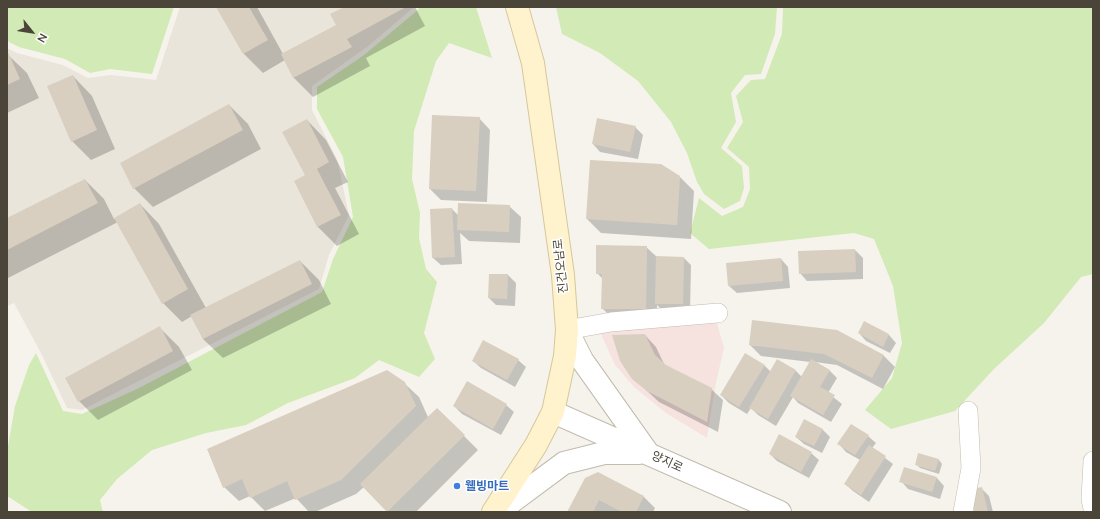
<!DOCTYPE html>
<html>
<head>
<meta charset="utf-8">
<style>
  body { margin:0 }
  #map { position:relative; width:1100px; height:519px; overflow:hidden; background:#f6f3ec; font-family:Mulish,sans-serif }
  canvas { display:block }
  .frame { position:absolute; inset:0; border:8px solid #4b4439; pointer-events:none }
  .north { position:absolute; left:12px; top:12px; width:40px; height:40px; -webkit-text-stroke:3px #fff; paint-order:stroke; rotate:120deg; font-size:11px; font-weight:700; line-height:16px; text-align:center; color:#4b4439 }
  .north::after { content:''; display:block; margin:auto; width:14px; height:18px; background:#4b4439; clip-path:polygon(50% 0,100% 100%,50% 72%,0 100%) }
</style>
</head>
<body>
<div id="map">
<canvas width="1100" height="519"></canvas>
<div class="frame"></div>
<div class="north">N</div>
</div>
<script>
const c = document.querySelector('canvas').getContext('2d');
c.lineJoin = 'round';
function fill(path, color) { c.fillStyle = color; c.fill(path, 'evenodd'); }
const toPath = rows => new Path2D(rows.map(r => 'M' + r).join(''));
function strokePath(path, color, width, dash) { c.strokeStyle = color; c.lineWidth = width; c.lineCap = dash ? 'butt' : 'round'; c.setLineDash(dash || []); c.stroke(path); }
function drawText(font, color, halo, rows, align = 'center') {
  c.font = font + ' Mulish,"Noto Sans KR",sans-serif'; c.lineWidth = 3; c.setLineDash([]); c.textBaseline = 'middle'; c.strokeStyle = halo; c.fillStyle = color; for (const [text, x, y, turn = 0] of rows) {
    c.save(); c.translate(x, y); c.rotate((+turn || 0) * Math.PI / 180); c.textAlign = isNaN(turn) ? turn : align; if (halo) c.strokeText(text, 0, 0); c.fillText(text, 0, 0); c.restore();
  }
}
fill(toPath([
  [180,7,412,7,413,8,367,47,312,86,312,110,337,159,349,215,329,255,319,289,82,410,67,408,42,355,14,303,7,306,7,48,17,53,63,65,88,78,111,75,156,80]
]), '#eae5da');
fill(toPath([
  [717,323,724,348,716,383,707,438,666,413,634,387,615,365,600,332]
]), '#f6e3e0');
fill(toPath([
  [7,7,174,7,152,74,110,69,90,73,65,59,19,47,7,41],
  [418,7,476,7,492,58,449,43,436,61,414,131,412,179,420,213,419,238,426,269,437,282,424,333,435,359,419,377,379,360,355,378,288,403,246,425,206,433,152,450,117,479,100,500,103,512,32,512,7,496,7,452,15,406,29,365,36,353,63,411,82,414,139,388,322,292,333,259,353,217,343,157,317,109,317,87,364,55,419,9],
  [556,7,777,7,775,34,761,74,745,75,731,93,736,122,721,148,742,166,744,188,740,201,724,209,704,194,697,182,687,153,671,122,638,81,600,53,562,34],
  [783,7,1093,7,1093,274,1081,277,1044,323,994,369,955,411,891,429,865,410,892,378,902,343,893,286,874,239,854,233,709,249,690,233,699,198,722,216,743,207,750,189,749,167,727,148,743,122,736,96,751,80,765,79,782,34]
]), '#d2eab5');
fill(toPath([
  [218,7,257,7,283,54,337,25,346,7,415,7,425,26,366,58,370,66,313,97,294,78,285,60,263,73,244,54],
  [7,54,27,73,39,98,7,113],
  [73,76,92,96,115,149,91,160,72,141],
  [229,105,248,124,261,149,153,207,134,188],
  [479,118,490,130,487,202,441,200,430,189],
  [307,120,326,140,348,182,335,188,359,234,337,246,318,227,295,182,306,176],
  [635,127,643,135,638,159,600,152,593,144],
  [679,176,694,191,691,239,601,233,587,219],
  [85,180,104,199,114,219,140,204,159,224,206,308,300,261,319,280,331,304,223,358,203,339,192,316,182,322,163,303,118,222,8,278,7,220],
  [509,206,521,217,520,243,469,241,460,233,462,264,441,265,433,258,452,209,458,215],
  [646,247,657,257,684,258,691,265,690,312,663,311,657,305,657,320,614,320,602,308,603,279,597,273],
  [855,250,863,258,863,279,807,281,800,273],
  [781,259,788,267,790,288,737,293,729,286],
  [508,275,516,283,515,306,496,305,489,298],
  [160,328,179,347,192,370,98,420,79,401],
  [859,333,889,335,896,343,890,353,866,341],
  [645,335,656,347,665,366,711,389,723,400,718,432,659,402,633,378],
  [750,345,883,355,895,367,883,389,837,365,815,362,829,370,837,378,828,393,842,404,831,422,798,403,793,397,776,426,758,415,751,408,747,414,729,403,721,395,764,365,771,372,778,361,796,371,802,377,810,362,761,356],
  [518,360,526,367,515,387,481,368,473,361],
  [404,383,419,397,428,417,437,409,478,450,416,512,388,512,364,487,356,494,315,512,309,512,296,498,265,511,250,496,239,501,224,487],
  [506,405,514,412,501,435,462,414,454,406],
  [822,429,830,437,822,453,804,444,796,437],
  [868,436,876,443,872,448,893,464,869,502,853,491,845,484,860,460,846,452,839,444],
  [811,453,819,460,809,478,777,461,770,454],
  [939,460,942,464,939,474,920,468,916,464],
  [598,473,644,497,655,508,653,512,568,512],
  [937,478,944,486,940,499,908,489,901,481],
  [981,488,989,496,993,512,975,512]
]), '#0003');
fill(toPath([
  [216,7,249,7,268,40,243,54],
  [344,7,406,7,347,39,352,47,293,78,281,54,336,25,330,14],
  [7,50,20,79,7,85],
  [73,75,97,130,71,142,47,86],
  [229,104,243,130,133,189,120,163],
  [432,115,480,117,476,191,429,189],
  [597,118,636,126,630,152,592,144],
  [307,119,329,162,317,169,341,215,317,227,294,181,305,175,282,132],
  [590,160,661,164,680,176,677,225,586,219],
  [85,179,98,203,7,250,7,218],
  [140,203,188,289,162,304,114,218],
  [458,203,510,205,509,232,457,230],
  [452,208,455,257,432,258,430,209],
  [596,245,647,246,646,309,601,309,602,274,596,274],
  [855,249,856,272,799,274,798,251],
  [656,256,684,257,683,304,655,304],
  [781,258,783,281,728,286,726,263],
  [300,260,312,284,203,339,190,315],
  [489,274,508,274,507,299,488,298],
  [752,320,837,330,884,355,872,378,824,354,749,345],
  [864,321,889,334,883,347,858,333],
  [160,326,173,351,78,402,65,378],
  [645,334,655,355,666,365,712,388,707,422,647,391,632,379,620,361,612,335],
  [483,340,519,359,507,380,472,361],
  [745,353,765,365,739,407,720,395],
  [777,359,796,370,768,419,749,408],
  [811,359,830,370,820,387,835,395,823,415,790,396],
  [387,370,405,382,416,406,341,480,295,500,287,481,250,498,242,479,223,488,207,449],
  [467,381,507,404,493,429,453,406],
  [437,408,465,435,387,512,360,484],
  [804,419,823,429,814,446,795,437],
  [851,424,869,435,855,455,837,444],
  [779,434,812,452,801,472,769,454],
  [869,445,886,456,861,495,844,484],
  [918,453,939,459,935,471,915,465],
  [904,467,937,477,932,492,899,482],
  [598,472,644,496,636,512,622,512,599,500,593,512,567,512,585,478],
  [982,487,988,512,974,512,972,489]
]), '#d8cfc1');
const minor = toPath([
  [567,330,611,322,718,313],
  [1093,461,1091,499,1093,509],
  [963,512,971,468,968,411]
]);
const tertiary = toPath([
  [567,330,582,360,648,453],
  [553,412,780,512],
  [498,512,564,463,604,453,639,453]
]);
const secondary = toPath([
  [493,512,536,445,553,412,565,356,567,330,563,275,533,63,517,7]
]);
strokePath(minor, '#c2bbae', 20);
strokePath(tertiary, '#c2bbae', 24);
strokePath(secondary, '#d6c79b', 24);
strokePath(minor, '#fff', 19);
strokePath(tertiary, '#fff', 22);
strokePath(secondary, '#fff3cd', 22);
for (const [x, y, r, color] of [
  [457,486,4,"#3f7fe0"]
]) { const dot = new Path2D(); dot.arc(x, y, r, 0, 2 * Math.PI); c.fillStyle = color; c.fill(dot); strokePath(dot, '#fff', 1.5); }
drawText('12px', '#4b4439', '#fff', [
  ["진건오남로",561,266,-96],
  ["양지로",667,462,25]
]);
drawText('bold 12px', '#366cbe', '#fff', [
  ["웰빙마트",465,486]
], 'left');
</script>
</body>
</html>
